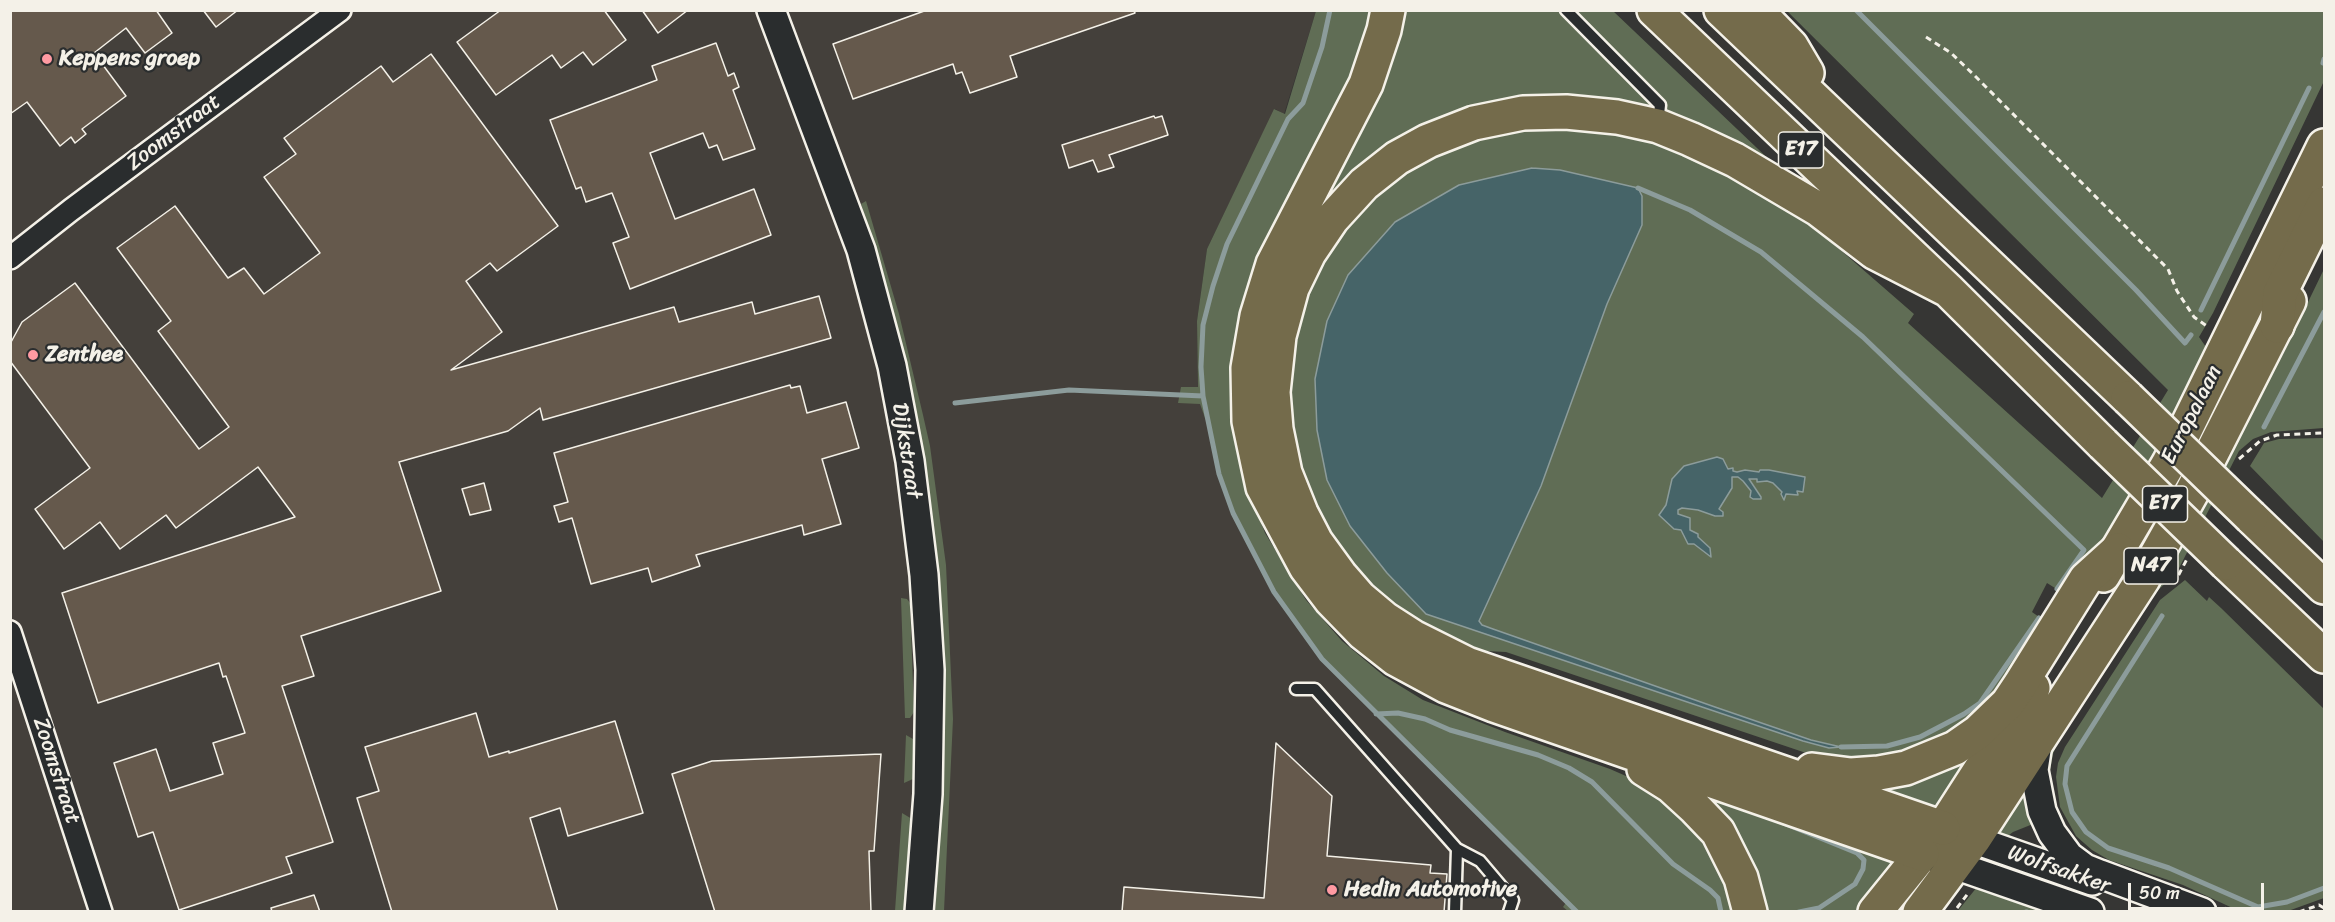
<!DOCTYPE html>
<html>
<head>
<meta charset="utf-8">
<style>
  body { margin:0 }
  #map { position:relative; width:2335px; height:922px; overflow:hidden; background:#363634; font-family:Sriracha,sans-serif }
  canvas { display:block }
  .frame { position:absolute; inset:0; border:12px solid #f4f1e8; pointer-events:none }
  .scale { position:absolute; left:2128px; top:883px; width:136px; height:27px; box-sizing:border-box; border:3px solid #f4f1e8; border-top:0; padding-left:8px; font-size:18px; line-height:21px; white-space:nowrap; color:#f4f1e8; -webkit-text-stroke:4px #2a2d2e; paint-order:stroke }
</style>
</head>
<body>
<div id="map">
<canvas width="2335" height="922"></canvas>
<div class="frame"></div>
<div class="scale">50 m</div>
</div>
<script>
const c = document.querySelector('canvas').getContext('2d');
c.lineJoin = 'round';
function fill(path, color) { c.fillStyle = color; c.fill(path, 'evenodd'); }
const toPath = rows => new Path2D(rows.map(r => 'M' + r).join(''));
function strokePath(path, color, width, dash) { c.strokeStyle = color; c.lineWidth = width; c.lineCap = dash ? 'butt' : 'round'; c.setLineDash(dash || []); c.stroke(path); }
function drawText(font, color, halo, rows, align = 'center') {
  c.font = font + ' Sriracha,sans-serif'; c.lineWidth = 4.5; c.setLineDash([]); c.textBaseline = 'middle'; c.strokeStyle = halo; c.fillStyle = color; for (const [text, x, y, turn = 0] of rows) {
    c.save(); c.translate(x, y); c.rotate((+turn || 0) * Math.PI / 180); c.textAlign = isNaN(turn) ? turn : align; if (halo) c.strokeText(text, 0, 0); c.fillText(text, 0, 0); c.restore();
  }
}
fill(toPath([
  [10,11,1316,11,1284,114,1275,109,1207,249,1197,321,1198,387,1178,403,1200,403,1210,432,1219,474,1233,513,1251,551,1322,659,1577,911,11,911]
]), '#44403b');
fill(toPath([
  [1316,11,1374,11,1373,19,1351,75,1325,129,1277,215,1251,280,1234,354,1232,412,1241,469,1265,533,1306,600,1342,641,1384,676,1423,700,1505,732,1610,769,1642,783,1670,804,1700,834,1721,870,1737,911,1568,911,1563,907,1567,901,1322,659,1274,592,1233,513,1219,474,1210,432,1200,404,1178,403,1181,387,1198,387,1197,321,1207,249,1274,109,1285,114],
  [1399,11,1613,11,1778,168,1779,173,1739,150,1673,122,1593,105,1533,104,1492,109,1453,119,1410,140,1366,169,1331,205,1305,242,1289,273,1277,304,1268,341,1264,373,1264,404,1268,441,1276,474,1289,508,1307,542,1346,595,1379,625,1430,657,1553,703,1901,824,1906,826,1903,829,1469,680,1438,666,1390,640,1360,618,1338,596,1309,559,1280,506,1264,457,1260,430,1257,367,1261,333,1270,298,1288,253,1333,173,1382,77,1397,26],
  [1787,11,2324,11,2324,81,2213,313,2199,337,2206,347,2206,353,2120,523,2066,595,2047,583,2032,612,2049,624,2006,691,1946,736,1886,757,1818,757,1506,652,1464,650,1382,599,1335,545,1313,506,1292,439,1288,385,1296,330,1308,287,1330,248,1359,209,1387,184,1427,156,1481,138,1548,127,1591,128,1646,141,1698,159,1742,181,1796,214,1837,247,1914,314,1908,323,2102,498,2168,390],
  [866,201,899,314,923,415,930,446,946,565,953,719,944,911,935,911,941,822,944,694,939,591,933,533,928,487,902,347,886,285,861,204],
  [2324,269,2324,428,2271,432,2253,439,2239,451,2177,572,2150,598,2058,742,2053,754,2048,783,2046,757,2279,355,2282,356],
  [2324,438,2324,542,2250,466,2264,443,2279,439],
  [2185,580,2207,601,2209,597,2221,608,2324,709,2324,898,2288,911,2239,911,2183,885,2109,860,2092,850,2076,836,2060,807,2056,777,2058,763,2065,747,2160,600],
  [901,598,907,599,910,603,914,712,910,718,905,718],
  [906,735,913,739,914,745,913,779,904,783],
  [1985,737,1931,817,1867,783],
  [1675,777,1898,859,1859,911,1762,911],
  [2026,782,2038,822,2013,832,2000,842,1994,830],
  [902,813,912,819,905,911,895,911],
  [1977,887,2067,912,1957,912]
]), '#606d55');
const water = toPath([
  [1532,168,1560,170,1638,188,1642,196,1642,225,1607,304,1541,486,1479,621,1482,625,1493,629,1715,707,1811,740,1841,747,1829,748,1803,741,1426,614,1387,573,1350,526,1327,480,1317,430,1315,379,1327,321,1348,275,1395,222,1459,185,1532,168],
  [1717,457,1723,459,1728,469,1733,468,1733,471,1737,472,1745,470,1759,472,1760,470,1769,470,1805,477,1803,492,1797,491,1798,495,1786,494,1784,500,1781,494,1782,492,1773,483,1767,481,1757,482,1757,479,1749,479,1761,497,1761,499,1753,499,1750,497,1751,491,1743,481,1738,477,1732,477,1732,488,1719,509,1723,512,1723,516,1715,516,1698,510,1682,508,1678,510,1678,514,1690,518,1690,530,1698,534,1698,537,1710,548,1711,557,1694,544,1688,544,1681,530,1674,529,1659,515,1666,505,1672,479,1684,466,1717,457]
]);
fill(water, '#466468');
strokePath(water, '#8c9c9b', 1.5);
strokePath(toPath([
  [1330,10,1322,47,1303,103,1288,119,1227,244,1213,286,1203,325,1201,367,1203,396,1219,474,1233,513,1274,592,1322,659,1577,912],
  [1856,10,2136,290,2185,343,2191,335],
  [2323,63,2324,59],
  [1638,188,1690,210,1761,252,1863,337,2084,550,2057,589],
  [2201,310,2309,88],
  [955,403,1069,390,1203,396],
  [2264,427,2324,312],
  [2162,616,2067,766,2065,784,2072,812,2086,832,2108,848,2169,868,2258,907,2287,902,2324,888],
  [1376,714,1398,713,1425,719,1450,730,1538,755,1569,768,1592,782,1673,864,1710,890,1718,898,1721,912],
  [1841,747,1887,746,1920,737,1964,714,1980,703,2039,618],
  [1776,820,1857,853,1864,860,1863,869,1855,884,1819,908,1799,912],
  [2026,912,2027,912]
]), '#8c9c9b', 5);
const building = toPath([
  [10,10,156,10,172,33,145,53,126,28,94,53,126,96,82,129,86,134,75,143,71,137,60,146,27,102,10,114,10,10],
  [203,10,238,10,216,27,203,10],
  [501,10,604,10,626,40,593,65,583,52,561,68,552,55,496,95,457,42,501,10],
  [642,10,688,10,658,33,642,10],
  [927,10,1134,10,1135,13,1010,56,1017,77,970,93,962,72,956,74,953,64,853,99,833,44,927,10],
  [716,43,728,76,734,73,739,87,733,90,755,149,723,160,717,145,709,148,703,133,650,153,675,219,754,189,771,235,630,289,613,243,629,237,612,193,586,202,581,187,576,189,550,120,657,80,652,66,716,43],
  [431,54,558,226,497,271,490,263,466,281,502,332,451,370,674,307,679,322,752,302,755,314,819,296,831,338,543,420,540,408,508,431,399,462,441,591,301,636,314,676,282,686,333,842,286,857,292,873,179,910,153,832,138,837,114,763,156,749,170,791,223,774,213,743,245,733,226,676,223,677,219,663,98,703,62,593,295,517,258,467,176,528,166,515,120,549,100,522,64,549,35,509,90,468,10,361,10,344,22,322,75,283,199,449,229,427,158,331,171,321,117,248,175,206,228,278,244,268,264,294,320,253,264,177,296,154,284,138,381,66,393,82,431,54],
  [1154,116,1155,118,1162,116,1168,135,1109,155,1114,167,1098,172,1093,160,1069,168,1062,145,1154,116],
  [790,385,791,388,800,386,807,413,846,402,859,448,822,459,841,524,804,535,802,525,696,555,700,566,652,582,648,568,591,584,572,518,559,522,554,506,568,502,554,453,790,385],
  [484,483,491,510,470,515,462,489,484,483],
  [476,713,489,757,509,751,509,753,615,721,643,813,568,836,560,808,530,818,558,912,392,912,357,798,379,791,365,747,476,713],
  [1276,743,1332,796,1327,856,1431,865,1430,873,1447,874,1444,912,1122,912,1124,887,1264,898,1276,743],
  [881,754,874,851,869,851,871,912,715,912,672,774,712,761,881,754],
  [314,895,320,912,272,912,271,908,314,895]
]);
fill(building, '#65594c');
strokePath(building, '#f4f1e8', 1.5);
const service = toPath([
  [1566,10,1660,105,1658,124],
  [1296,689,1315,689,1457,849,1455,912],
  [1457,849,1480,861,1513,900,1509,912]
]);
const minor = toPath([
  [10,258,71,210,340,10],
  [10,632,101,912]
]);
const tertiary = toPath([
  [771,10,861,250,892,366,910,461,924,575,930,670,928,794,919,912],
  [2038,744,2034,770,2042,811,2052,833,2069,856,2085,868,2100,874,2202,912],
  [1955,833,2092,881],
  [1937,859,2090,912]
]);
const primary = toPath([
  [2103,575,2169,463,2324,146],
  [1875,912,1943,828,2033,688],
  [1920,912,1974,839,2143,579,2191,494,2289,301]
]);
const motorway = toPath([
  [1388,10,1384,30,1366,84,1273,264,1257,316,1248,368,1249,421,1263,487,1306,567,1331,600,1363,633,1396,659,1446,686,1494,705,1922,854],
  [1654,10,1948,290,2103,444],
  [1721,10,2128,398],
  [1756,10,1791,46,1807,73],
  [2277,326,2280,293,2324,204],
  [2251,517,2324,587],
  [2226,563,2324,656],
  [1644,769,1671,786,1695,808,1718,832,1741,878,1750,912],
  [1812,770,1851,775,1879,773,1906,768,1955,748,1978,732,2008,703,2020,685,2086,579,2118,550],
  [1943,828,1467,664,1413,637,1385,619,1360,598,1340,575,1316,542,1301,513,1285,473,1276,429,1273,392,1279,336,1292,288,1309,253,1332,219,1364,184,1397,158,1428,141,1474,123,1523,113,1566,112,1617,117,1658,126,1690,139,1735,160,1818,209,1874,252,1948,290]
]);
strokePath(service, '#f4f1e8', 15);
strokePath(minor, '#f4f1e8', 26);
strokePath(tertiary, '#f4f1e8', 32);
strokePath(primary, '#f4f1e8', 38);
strokePath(motorway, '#f4f1e8', 38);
strokePath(toPath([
  [1926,37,1951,53,1975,76,2168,269,2177,291,2194,317,2208,327],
  [2239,459,2260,441,2277,435,2324,433],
  [2172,583,2177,578,2187,559],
  [1957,908,1969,892],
  [2225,908,2232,912],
  [2299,912,2319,905,2324,908]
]), '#f4f1e8', 3, [6, 4.5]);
strokePath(service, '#2a2d2e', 10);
strokePath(minor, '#2a2d2e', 21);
strokePath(tertiary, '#2a2d2e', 27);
strokePath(primary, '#746b4b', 33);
strokePath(motorway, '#746b4b', 33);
const motorwayBridge = toPath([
  [2128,398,2251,517],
  [2103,444,2226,563]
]);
strokePath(motorwayBridge, '#f4f1e8', 38, []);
strokePath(motorwayBridge, '#746b4b', 33);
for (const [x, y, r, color] of [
  [47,59,6,"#ff9aa2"],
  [33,355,6,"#ff9aa2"],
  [1332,890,6,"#ff9aa2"]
]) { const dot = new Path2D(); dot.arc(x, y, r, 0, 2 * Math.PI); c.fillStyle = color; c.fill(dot); strokePath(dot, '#2a2d2e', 2); }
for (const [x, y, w] of [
  [1801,150,45],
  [2165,504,45],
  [2151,566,54]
]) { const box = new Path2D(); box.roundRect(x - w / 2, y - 18, w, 36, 4.5); c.fillStyle = '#2a2d2e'; c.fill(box); strokePath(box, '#f4f1e8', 1.5); }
drawText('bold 21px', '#f4f1e8', null, [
  ["E17",1801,150],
  ["E17",2165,504],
  ["N47",2151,566]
]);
drawText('bold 22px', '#f4f1e8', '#2a2d2e', [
  ["Keppens groep",59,59],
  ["Zenthee",45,355],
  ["Hedin Automotive",1344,890]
], 'left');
drawText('22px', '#f4f1e8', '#2a2d2e', [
  ["Zoomstraat",174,133,-37],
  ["Europalaan",2192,415,-63],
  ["Dijkstraat",906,451,81],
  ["Zoomstraat",56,771,72],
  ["Wolfsakker",2059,870,19]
]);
</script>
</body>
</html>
